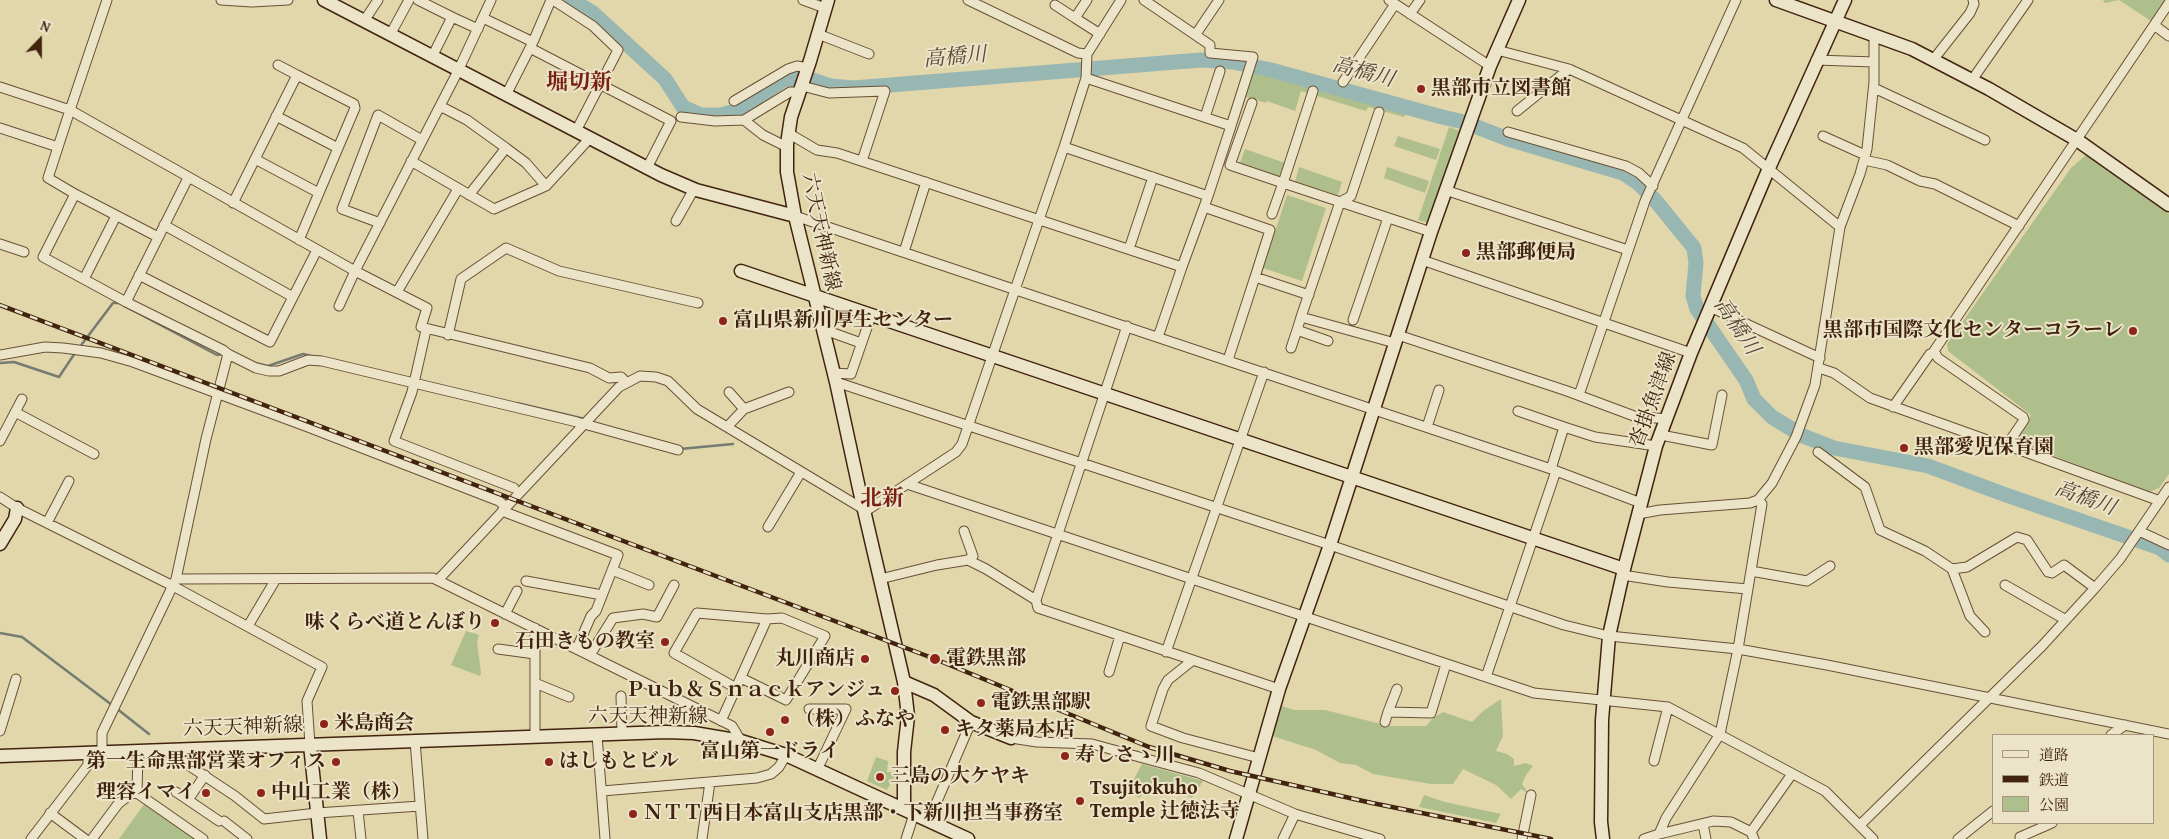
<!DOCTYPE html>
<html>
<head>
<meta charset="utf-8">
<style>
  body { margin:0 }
  #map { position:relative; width:2169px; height:839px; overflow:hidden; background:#e2d6ab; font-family:"Gentium Book Plus","Noto Serif JP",serif }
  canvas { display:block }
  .legend { position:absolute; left:1992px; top:734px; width:162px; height:90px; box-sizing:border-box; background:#ece4c8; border:1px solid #a8977e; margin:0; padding:6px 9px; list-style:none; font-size:15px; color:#41230e }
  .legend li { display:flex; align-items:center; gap:10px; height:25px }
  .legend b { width:25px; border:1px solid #a8977e }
  .north { position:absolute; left:15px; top:15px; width:50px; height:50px; -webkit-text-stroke:4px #ece4c8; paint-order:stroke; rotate:22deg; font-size:14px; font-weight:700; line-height:20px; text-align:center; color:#41230e }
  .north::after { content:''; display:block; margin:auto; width:18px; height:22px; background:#41230e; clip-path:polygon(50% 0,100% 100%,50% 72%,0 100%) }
</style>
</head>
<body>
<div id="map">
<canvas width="2169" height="839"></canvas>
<ul class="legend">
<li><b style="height:6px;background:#ece4c8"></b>道路</li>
<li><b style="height:6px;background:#41230e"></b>鉄道</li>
<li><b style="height:14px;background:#afbf8c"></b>公園</li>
</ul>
<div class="north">N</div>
</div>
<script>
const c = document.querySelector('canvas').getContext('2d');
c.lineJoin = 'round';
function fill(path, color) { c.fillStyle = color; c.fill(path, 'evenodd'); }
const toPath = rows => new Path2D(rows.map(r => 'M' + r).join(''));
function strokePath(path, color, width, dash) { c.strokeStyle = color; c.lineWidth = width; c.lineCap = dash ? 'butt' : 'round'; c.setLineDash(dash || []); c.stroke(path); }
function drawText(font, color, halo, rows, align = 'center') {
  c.font = font + ' "Gentium Book Plus","Noto Serif JP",serif'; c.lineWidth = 4; c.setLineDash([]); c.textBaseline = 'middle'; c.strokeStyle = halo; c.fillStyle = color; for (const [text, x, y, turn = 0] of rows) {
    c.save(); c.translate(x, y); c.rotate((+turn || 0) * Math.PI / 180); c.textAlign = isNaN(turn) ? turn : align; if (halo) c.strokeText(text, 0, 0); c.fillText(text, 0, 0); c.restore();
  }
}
fill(toPath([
  [2103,0,2165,0,2151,21,2119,0,2105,3],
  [1251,71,1406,113,1404,117,1368,107,1366,111,1301,91,1295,111,1267,101,1266,103,1243,96],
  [1449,127,1460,131,1429,223,1418,220],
  [1398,136,1440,149,1436,160,1394,146],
  [1245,149,1285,163,1280,177,1239,166],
  [2086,155,2169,214,2169,474,2159,488,2149,492,2020,443,2019,436,2031,415,1948,351,1947,344,2071,168],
  [1299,167,1342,182,1338,195,1295,182],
  [1387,167,1429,181,1425,193,1384,178],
  [1287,195,1326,208,1302,281,1263,268],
  [466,631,479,635,477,642,481,673,480,676,451,665],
  [1501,699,1503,736,1496,751,1507,754,1514,759,1514,766,1526,763,1533,766,1526,775,1522,784,1529,794,1521,789,1511,799,1496,785,1463,769,1453,784,1431,784,1373,774,1356,765,1340,763,1316,750,1269,735,1279,705,1294,710,1325,710,1389,726,1426,726,1433,718,1443,712,1472,722,1483,711],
  [876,757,888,761,887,772,897,772,887,790,867,781],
  [1142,764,1203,781,1192,798,1156,785,1149,796,1143,794,1139,798,1128,790],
  [1424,795,1445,802,1501,814,1496,823,1419,807],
  [145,803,195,839,119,839]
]), '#afbf8c');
strokePath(toPath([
  [79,348,113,303,119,303,217,355,223,354],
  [0,363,14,362,59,377,75,353],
  [255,363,268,366,303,354,315,357],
  [517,403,585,419],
  [680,449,733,444],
  [0,633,22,637,112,705],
  [116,708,149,734]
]), '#757c71', 2.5);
strokePath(toPath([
  [572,0,593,13,665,79,683,107,701,115,721,115,739,110,783,80,807,78,831,86,853,88,1201,60,1233,62,1271,70,1442,117,1464,122,1508,139,1623,173,1638,183,1655,200,1694,248,1696,263,1693,296,1697,309,1746,380,1754,399,1772,417,1803,436,1834,448,1928,466,2006,495,2160,548,2169,555]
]), '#98b7b3', 15);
const street = toPath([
  [221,0,252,2,288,0],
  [418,0,452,17,432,57],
  [553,0,593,26,618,50,576,131],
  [803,0,825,8],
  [968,0,1078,53,1087,54],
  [1144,0,1210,45,1210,53,1253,57,1231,126],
  [1389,0,1490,66],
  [1055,5,1075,18,1087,0],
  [1410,14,1420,0],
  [452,17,478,29],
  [483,18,533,42,551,0],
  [1075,18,1100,34],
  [364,21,378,0],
  [2154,25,2169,36],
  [818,34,869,54],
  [1196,34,1219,0],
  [390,35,409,0],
  [530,48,671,121,647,168],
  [1497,50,1569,69,1743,148,1840,227],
  [1816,60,1874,62],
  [1933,60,1970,13,1974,4,1973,0],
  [278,65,297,75],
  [1086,78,1231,126,1208,196],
  [1972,80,2028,0],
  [1343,82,1395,4],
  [802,86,829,93,885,91,862,161],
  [0,87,70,110,107,0],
  [1874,88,1985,140],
  [1313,91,1283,183,1431,232],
  [506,95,532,44],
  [734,101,788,69,797,66,808,68],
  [1252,103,1230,165,1283,183,1272,214],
  [440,106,467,120,506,148,469,195],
  [1517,111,1569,69],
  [1379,112,1351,196,1340,202,1301,317,1395,343],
  [276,116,338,148],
  [681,117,715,121,744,120],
  [1205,117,1220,71],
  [0,128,58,147],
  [1508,132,1626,166,1639,173,1653,186],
  [788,133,817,150,837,153,1182,267,1158,337],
  [1823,136,1865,155],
  [787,147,763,135,744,120,790,92,800,92],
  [1064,147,1208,196,1182,267],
  [506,148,526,163,546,186],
  [255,159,319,193],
  [1864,160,1887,165,1920,181,1935,184,2019,226],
  [411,161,494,209,546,186,590,138],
  [188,178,126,302,43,257,75,194,48,178,70,110,355,271,427,308,421,327,590,368,609,378,621,377,626,382],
  [1445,190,1628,250],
  [75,194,158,237],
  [233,203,297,75,354,104,355,108,299,240],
  [1204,207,1270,230,1255,277,1309,295],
  [795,216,1551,469,1641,503],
  [676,221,694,189],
  [380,223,342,209,378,115,422,140],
  [164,225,293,297,317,250],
  [0,244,24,252],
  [1129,249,1153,177],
  [904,252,926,182],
  [1422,260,1691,353],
  [139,275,270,342,293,297],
  [84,279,116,216],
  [397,292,458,189],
  [339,306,355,271,458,71,491,0],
  [1710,307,1820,358],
  [1301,317,1297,330,1328,341],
  [1353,320,1388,218],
  [822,329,861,343],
  [426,330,412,392,394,441,514,488],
  [448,335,461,279,506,248,559,271,698,303],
  [1398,335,1567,391,1634,416,1667,419],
  [1291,348,1297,330],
  [228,354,256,368,269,371,279,371,308,360,322,361,577,422,678,450],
  [0,355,45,347,63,348,101,353,133,362,308,427,499,501,506,507],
  [1228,360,1255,277],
  [1819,368,1834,373,1870,398,2004,446,2012,444,2017,449,2160,501],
  [833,373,851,374,871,316],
  [836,382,1330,545,1564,625,1609,636,1738,649,1827,665,2169,734],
  [1579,395,1645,201,1736,0],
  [1893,407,1930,354,1934,354],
  [744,409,789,392],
  [1518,411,1564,427,1551,469],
  [15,412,94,454],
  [727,427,744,409,729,392],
  [1427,427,1439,390],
  [1564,427,1595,437,1656,446],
  [1661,435,1712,445,1722,395],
  [0,441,22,399],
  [2012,444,2011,439,2024,420,2023,417,1938,358,1934,351,2169,3],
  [1818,452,1865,487,1880,530,1925,551,1952,569],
  [907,484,1534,693,1668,707,1825,791,1873,839],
  [0,497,17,508,173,586,322,667,307,701,310,745],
  [502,511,618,555,596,611,591,616,577,648],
  [1638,514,1660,510,1750,503,1758,500],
  [47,523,69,481],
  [768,527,801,472],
  [2139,531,2169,545],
  [968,560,986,569,1036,600,1038,608,1279,689],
  [612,570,649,585],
  [1751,571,1807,581,1830,566],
  [1622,575,1668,582,1748,589],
  [176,579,433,578,732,726,741,741],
  [880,579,937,565,968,560,973,556,964,531],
  [438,580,619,387,640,376,656,377,668,381,697,409,865,510,869,509,956,452,962,444,1064,147,1086,78,1087,54,1121,0],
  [526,581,602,595],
  [2005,585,2066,620],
  [1036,600,1127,326],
  [505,614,517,591],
  [248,626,276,579],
  [535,628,535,737],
  [1985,632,1970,616,1952,569,1967,567,2017,537,2027,540,2048,572,2052,573,2064,565,2095,588],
  [498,649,535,654],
  [1166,652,1264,372],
  [590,655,613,618,643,614,657,617,674,585],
  [1193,660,1168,680,1163,689,1151,726,1183,738,1259,758],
  [1109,672,1120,636],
  [1486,677,1556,471],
  [741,678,786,700,825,636,782,618,767,619,736,688,674,653,697,613,767,619],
  [535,683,569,697],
  [1397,689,1388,712,1431,713,1446,664],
  [621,696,622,733],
  [809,709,846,709,817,770],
  [721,721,736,688],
  [1385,722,1388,712],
  [0,731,16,679],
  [597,735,605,839],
  [2111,735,2125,725],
  [1011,738,1037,742,1092,744,1143,758,1199,773,1295,814,1380,839],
  [415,741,423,839],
  [171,749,173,755,235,796,264,819,317,813,420,806],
  [102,752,102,733,176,579,206,439,228,354,223,350,126,302],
  [138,752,137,793,203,839],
  [1654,761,1668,707],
  [602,791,757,778,771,774,779,767,786,755],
  [176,792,188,800,205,775],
  [188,800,219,821],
  [358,811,361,839],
  [50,813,85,839],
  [929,820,971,722],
  [224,821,247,839],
  [1703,824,1706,839],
  [1860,825,2042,646,2095,588,2120,559,2169,487],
  [1751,832,1792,774],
  [1659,834,1713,821,1731,822,1751,832,1754,839],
  [31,839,88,765,88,753],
  [92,839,118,804,131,794,137,793],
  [702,839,710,782],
  [906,839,914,814],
  [1283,839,1295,814],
  [1522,839,1531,795],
  [1644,839,1659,834,1666,818,1720,734,1738,649,1762,504,1758,500,1772,483,1796,437,1815,385,1840,227,1860,174,1867,149,1874,82,1874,34],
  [1958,839,1993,811],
  [2021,839,2020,837,2052,823]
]);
const secondary = toPath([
  [324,0,661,175,696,190,795,216],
  [828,0,810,61,791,117,787,144,787,172,795,216,836,382,860,493,904,682,908,716,904,752,904,809],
  [1776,0,1912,49,1989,89,2077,140,2169,205],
  [741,271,1624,569],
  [0,544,15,519,17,508],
  [904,682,934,695,971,722,1011,738],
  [310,745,320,839],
  [0,756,666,732,694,733,741,741,786,755,968,839],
  [1236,839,1279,689,1330,545,1431,232,1490,66,1519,0],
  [1603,839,1601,822,1602,720,1609,636,1624,569,1656,446,1691,353,1769,168,1845,0]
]);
strokePath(street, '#695035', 11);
strokePath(secondary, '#41230e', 15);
strokePath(street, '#ece4c8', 9);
strokePath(secondary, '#ece4c8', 12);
const rail = toPath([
  [0,305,935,659,1149,747,1230,771,1372,803,1551,839]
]);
strokePath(rail, '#41230e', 4.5);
strokePath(rail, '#ece4c8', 2.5, [8]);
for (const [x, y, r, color] of [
  [1421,89,5,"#8f2418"],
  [1466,253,5,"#8f2418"],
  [723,321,5,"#8f2418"],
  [2133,331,5,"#8f2418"],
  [1904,448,5,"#8f2418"],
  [495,623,5,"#8f2418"],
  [665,642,5,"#8f2418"],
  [865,659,5,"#8f2418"],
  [935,659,6,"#8f2418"],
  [895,691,5,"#8f2418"],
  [981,703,5,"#8f2418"],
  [785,720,5,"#8f2418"],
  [324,724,5,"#8f2418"],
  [945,730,5,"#8f2418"],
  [770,732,5,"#8f2418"],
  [1065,756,5,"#8f2418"],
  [336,762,5,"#8f2418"],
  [549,762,5,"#8f2418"],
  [880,777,5,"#8f2418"],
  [206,793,5,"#8f2418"],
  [261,793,5,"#8f2418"],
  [1080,801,5,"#8f2418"],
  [633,814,5,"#8f2418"]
]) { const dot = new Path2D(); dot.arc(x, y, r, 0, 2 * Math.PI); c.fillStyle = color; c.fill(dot); strokePath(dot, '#ece4c8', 2); }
drawText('bold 20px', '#41230e', '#ece4c8', [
  ["黒部市立図書館",1431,89],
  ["黒部郵便局",1476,253],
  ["富山県新川厚生センター",733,321],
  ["黒部市国際文化センターコラーレ",2123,331,"right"],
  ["黒部愛児保育園",1914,448],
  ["味くらべ道とんぼり",485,623,"right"],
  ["石田きもの教室",655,642,"right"],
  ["丸川商店",855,659,"right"],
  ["電鉄黒部",946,659],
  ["Ｐｕｂ＆Ｓｎａｃｋアンジュ",885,691,"right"],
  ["電鉄黒部駅",991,703],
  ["（株）ふなや",795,720],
  ["米島商会",334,724],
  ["キタ薬局本店",955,730],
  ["富山第一ドライ",770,752,"center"],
  ["寿しさゝ川",1075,756],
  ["第一生命黒部営業オフィス",326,762,"right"],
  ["はしもとビル",559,762],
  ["三島の大ケヤキ",890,777],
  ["Tsujitokuho",1090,789],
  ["Temple 辻徳法寺",1090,812],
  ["理容イマイ",196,793,"right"],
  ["中山工業（株）",271,793],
  ["ＮＴＴ西日本富山支店黒部・下新川担当事務室",643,814]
], 'left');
drawText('20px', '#41230e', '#ece4c8', [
  ["六天天神新線",820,232,78],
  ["沓掛魚津線",1654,400,-70],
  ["六天天神新線",648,717],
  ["六天天神新線",243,728,-2]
]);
drawText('italic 21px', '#574837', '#ece4c8', [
  ["高橋川",955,58,-5],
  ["高橋川",1363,73,15],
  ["高橋川",1736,327,56],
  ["高橋川",2085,499,20]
]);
drawText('bold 22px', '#7a1f14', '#ece4c8', [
  ["堀切新",579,83],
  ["北新",882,499]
]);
</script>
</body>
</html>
